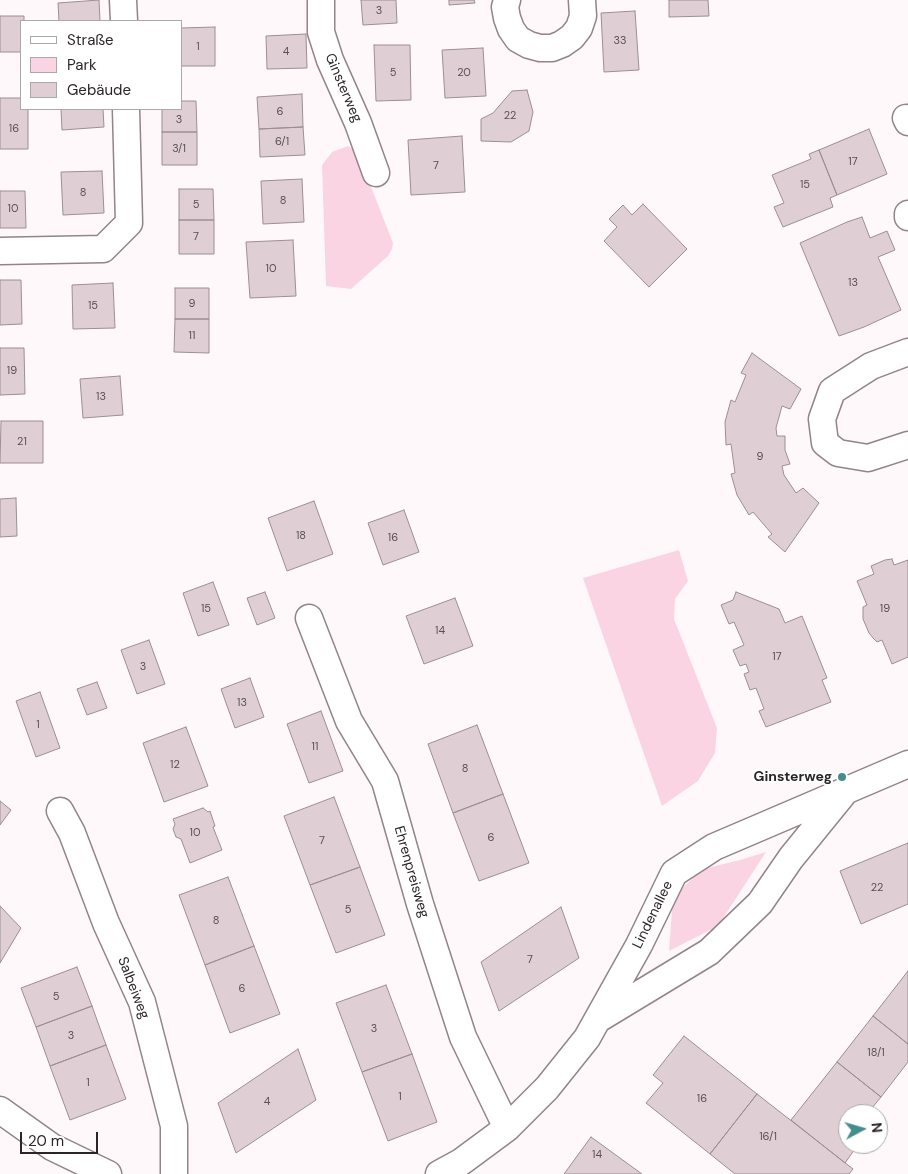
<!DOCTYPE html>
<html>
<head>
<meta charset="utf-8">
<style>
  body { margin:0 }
  #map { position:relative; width:908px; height:1174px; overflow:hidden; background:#fff8fb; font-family:"DM Sans",sans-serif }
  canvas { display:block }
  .legend { position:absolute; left:20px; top:20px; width:162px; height:90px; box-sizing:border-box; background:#fff; border:1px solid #aaa8a9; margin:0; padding:6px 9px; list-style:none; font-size:15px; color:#2b2527 }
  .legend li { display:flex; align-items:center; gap:10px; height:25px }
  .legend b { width:25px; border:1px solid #aaa8a9 }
  .north { position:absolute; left:838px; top:1104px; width:50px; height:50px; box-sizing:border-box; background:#fff; border:1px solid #aaa8a9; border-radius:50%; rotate:84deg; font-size:14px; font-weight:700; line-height:20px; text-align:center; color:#2b2527 }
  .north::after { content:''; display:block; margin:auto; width:18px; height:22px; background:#458d8d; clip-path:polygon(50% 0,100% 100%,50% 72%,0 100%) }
  .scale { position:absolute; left:20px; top:1132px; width:78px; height:22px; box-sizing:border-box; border:2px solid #2b2527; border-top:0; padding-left:6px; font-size:15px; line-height:18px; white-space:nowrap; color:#2b2527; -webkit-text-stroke:4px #fff; paint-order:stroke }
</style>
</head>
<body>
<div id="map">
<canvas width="908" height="1174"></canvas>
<ul class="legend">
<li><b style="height:6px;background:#fff"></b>Straße</li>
<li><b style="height:14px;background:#fbd4e3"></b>Park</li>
<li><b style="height:14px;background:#dfcfd5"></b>Gebäude</li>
</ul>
<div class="north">N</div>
<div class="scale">20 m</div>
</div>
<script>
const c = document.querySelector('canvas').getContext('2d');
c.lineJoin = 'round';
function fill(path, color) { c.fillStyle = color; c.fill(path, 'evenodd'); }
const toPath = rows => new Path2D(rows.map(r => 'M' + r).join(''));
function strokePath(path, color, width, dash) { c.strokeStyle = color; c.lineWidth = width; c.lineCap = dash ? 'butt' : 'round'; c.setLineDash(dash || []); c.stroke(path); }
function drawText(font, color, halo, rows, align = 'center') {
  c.font = font + ' "DM Sans",sans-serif'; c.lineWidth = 4; c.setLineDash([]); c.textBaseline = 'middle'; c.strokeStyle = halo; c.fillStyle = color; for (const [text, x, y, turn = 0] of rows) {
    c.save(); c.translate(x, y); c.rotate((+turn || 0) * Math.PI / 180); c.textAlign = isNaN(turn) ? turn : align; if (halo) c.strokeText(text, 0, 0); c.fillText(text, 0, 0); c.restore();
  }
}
fill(toPath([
  [348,146,357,151,393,243,392,249,388,256,351,289,326,286,322,165,332,152],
  [679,550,688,581,675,599,674,619,717,728,715,753,698,781,662,806,583,578],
  [766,852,718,926,669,951,673,896,703,869,740,860]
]), '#fbd4e3');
const building = toPath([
  [99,0,100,21,59,21,58,3,99,0],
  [361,0,396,0,397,23,363,25,361,0],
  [449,0,474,0,475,3,449,5,449,0],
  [669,0,708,0,709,16,669,17,669,0],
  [635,11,639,70,604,72,601,13,635,11],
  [0,16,24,16,24,21,21,21,21,52,0,52,0,16],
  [215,27,215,66,181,66,181,28,215,27],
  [306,34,307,68,267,69,266,36,306,34],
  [374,45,410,45,411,100,376,101,374,45],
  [483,48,486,96,445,98,442,50,483,48],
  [527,90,533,112,529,131,511,142,481,141,481,119,493,113,512,91,527,90],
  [302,94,303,127,259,129,257,97,302,94],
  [0,98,21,98,21,109,28,109,28,149,0,149,0,98],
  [181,101,196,101,197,132,162,132,162,109,181,109,181,101],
  [61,109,103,109,104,127,62,130,61,109],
  [303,127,305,155,260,157,259,129,303,127],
  [869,129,887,174,837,195,819,150,869,129],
  [162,132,197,132,197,165,162,165,162,132],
  [462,136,465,192,411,195,408,140,462,136],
  [819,150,837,195,830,198,833,207,783,227,774,207,784,203,772,175,811,159,809,154,819,150],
  [102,171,104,213,63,215,61,172,102,171],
  [302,179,304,222,263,224,261,181,302,179],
  [179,189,213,189,214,220,179,220,179,189],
  [0,191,25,191,26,228,0,228,0,191],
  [643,204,687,249,649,287,604,241,617,227,609,219,623,205,632,215,643,204],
  [862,217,870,238,887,231,895,250,878,257,901,310,864,327,839,336,800,243,847,222,862,217],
  [179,220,214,220,214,254,179,254,179,220],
  [293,240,296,296,250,298,246,242,293,240],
  [0,280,21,280,22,324,0,325,0,280],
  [113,283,115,328,73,329,72,285,113,283],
  [175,288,209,288,209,319,175,319,175,288],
  [175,319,209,319,209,353,174,352,175,319],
  [0,348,24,348,25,394,0,395,0,348],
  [752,353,801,389,790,409,782,406,776,428,777,436,785,436,785,450,790,464,782,466,784,475,796,493,803,488,819,503,785,552,768,537,772,534,753,512,749,515,737,495,731,474,735,473,731,444,726,445,725,422,731,400,735,402,746,375,741,373,752,353],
  [120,376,123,415,83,418,80,379,120,376],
  [1,421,43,421,43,463,0,463,1,421],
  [16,498,17,536,0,537,0,499,16,498],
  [314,501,333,554,287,571,268,518,314,501],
  [404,510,419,552,383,565,368,523,404,510],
  [892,559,894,565,908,560,908,657,892,664,882,640,877,642,873,638,869,633,863,619,863,607,867,605,857,581,874,574,871,566,885,560,892,559],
  [213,582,229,625,198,636,183,593,213,582],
  [265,592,275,618,257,625,247,598,265,592],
  [736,592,779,609,785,623,802,616,827,678,822,680,831,702,766,727,759,711,764,709,756,688,750,690,744,674,749,672,746,664,740,666,733,650,744,645,734,622,729,624,721,605,733,600,736,592],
  [455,598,473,646,424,664,406,616,455,598],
  [149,640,165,684,137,694,121,650,149,640],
  [250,678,264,717,235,728,221,689,250,678],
  [97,682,107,708,87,715,77,689,97,682],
  [40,692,60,748,36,757,16,701,40,692],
  [321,711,343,771,309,783,287,724,321,711],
  [477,725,503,794,453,813,428,744,477,725],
  [186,727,208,786,164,802,143,743,186,727],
  [503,794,529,863,479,881,453,813,503,794],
  [334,797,360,867,310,885,284,816,334,797],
  [0,801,11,810,0,825,0,801],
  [203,808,208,812,210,811,215,826,213,827,222,850,190,863,181,839,176,837,173,829,175,824,173,819,203,808],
  [908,843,908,904,861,924,840,871,908,843],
  [360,867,385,935,336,953,310,885,360,867],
  [228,877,254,946,205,965,179,895,228,877],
  [0,906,21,928,0,963,0,906],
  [561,907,579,958,499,1011,481,962,561,907],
  [254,946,280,1014,230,1033,205,965,254,946],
  [77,967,92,1006,36,1027,21,988,77,967],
  [908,971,908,1044,873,1016,908,971],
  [386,985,412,1054,362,1072,336,1003,386,985],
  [92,1006,106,1045,50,1066,36,1027,92,1006],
  [873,1016,908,1044,908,1062,881,1097,837,1062,873,1016],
  [684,1036,757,1094,710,1154,646,1103,663,1083,653,1075,684,1036],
  [106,1045,126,1099,70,1120,50,1066,106,1045],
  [298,1049,316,1100,236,1153,218,1103,298,1049],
  [412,1054,437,1122,388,1141,362,1072,412,1054],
  [837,1062,881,1097,867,1114,848,1114,848,1144,854,1144,857,1146,845,1163,791,1120,837,1062],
  [757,1094,853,1169,849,1174,735,1174,710,1154,757,1094],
  [591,1137,642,1174,564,1174,591,1137]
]);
fill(building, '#dfcfd5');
strokePath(building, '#9c8e93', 1);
const minor = toPath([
  [123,0,124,21],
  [321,0,321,32,330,60,358,123,376,173],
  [507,0,505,7,507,18,511,29,518,39,529,45,540,48,552,48,562,44,572,37,579,28,583,16,582,0],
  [906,118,908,122],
  [908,214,908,217],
  [0,251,103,249,129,223,126,109],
  [908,352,871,366,832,391,822,419,825,443,838,453,868,458,908,445],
  [309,618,349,721,385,781,420,904,463,1037,507,1128],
  [60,811,72,833,106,923,142,1002,174,1126,174,1174],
  [600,1018,709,952,760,903,791,858,843,794],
  [0,1110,52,1147,108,1174],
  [439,1174,461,1162,507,1128,547,1088,587,1038,639,945,674,873,714,847,908,764]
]);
strokePath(minor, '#928489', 29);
strokePath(minor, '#fff', 26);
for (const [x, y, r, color] of [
  [842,777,5,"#458d8d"]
]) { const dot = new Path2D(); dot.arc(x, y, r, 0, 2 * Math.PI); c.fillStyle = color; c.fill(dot); strokePath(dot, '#fff', 2); }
drawText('11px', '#585052', null, [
  ["3",379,11],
  ["33",620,41],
  ["1",198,47],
  ["4",286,52],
  ["5",393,73],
  ["20",464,73],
  ["6",280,112],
  ["22",510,116],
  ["3",179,120],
  ["16",14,129],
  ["6/1",282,142],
  ["3/1",179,149],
  ["17",853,162],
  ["7",436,166],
  ["15",805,185],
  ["8",83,193],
  ["8",283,201],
  ["5",196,205],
  ["10",13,209],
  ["7",196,237],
  ["10",271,269],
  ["13",853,283],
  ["9",192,304],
  ["15",93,306],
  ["11",192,336],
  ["19",12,371],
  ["13",101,397],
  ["21",22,442],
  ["9",760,457],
  ["18",301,536],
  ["16",393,538],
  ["15",206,609],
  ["19",885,609],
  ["14",440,631],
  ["17",777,657],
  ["3",143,667],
  ["13",242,703],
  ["1",38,725],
  ["11",315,747],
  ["12",175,765],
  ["8",465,769],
  ["10",195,833],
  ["6",491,838],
  ["7",322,841],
  ["22",877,888],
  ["5",348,910],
  ["8",216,921],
  ["7",530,960],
  ["6",242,989],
  ["5",56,997],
  ["3",374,1029],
  ["3",71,1036],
  ["18/1",876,1053],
  ["1",88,1083],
  ["1",400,1097],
  ["16",702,1099],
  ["4",267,1102],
  ["16/1",768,1137],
  ["14",597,1155]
]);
drawText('14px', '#2b2527', '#fff', [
  ["Ginsterweg",343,88,67],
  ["Ehrenpreisweg",411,872,74],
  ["Lindenallee",653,915,-64],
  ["Salbeiweg",133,988,69]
]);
drawText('bold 14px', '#2b2527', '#fff', [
  ["Ginsterweg",832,777]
], 'right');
</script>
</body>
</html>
